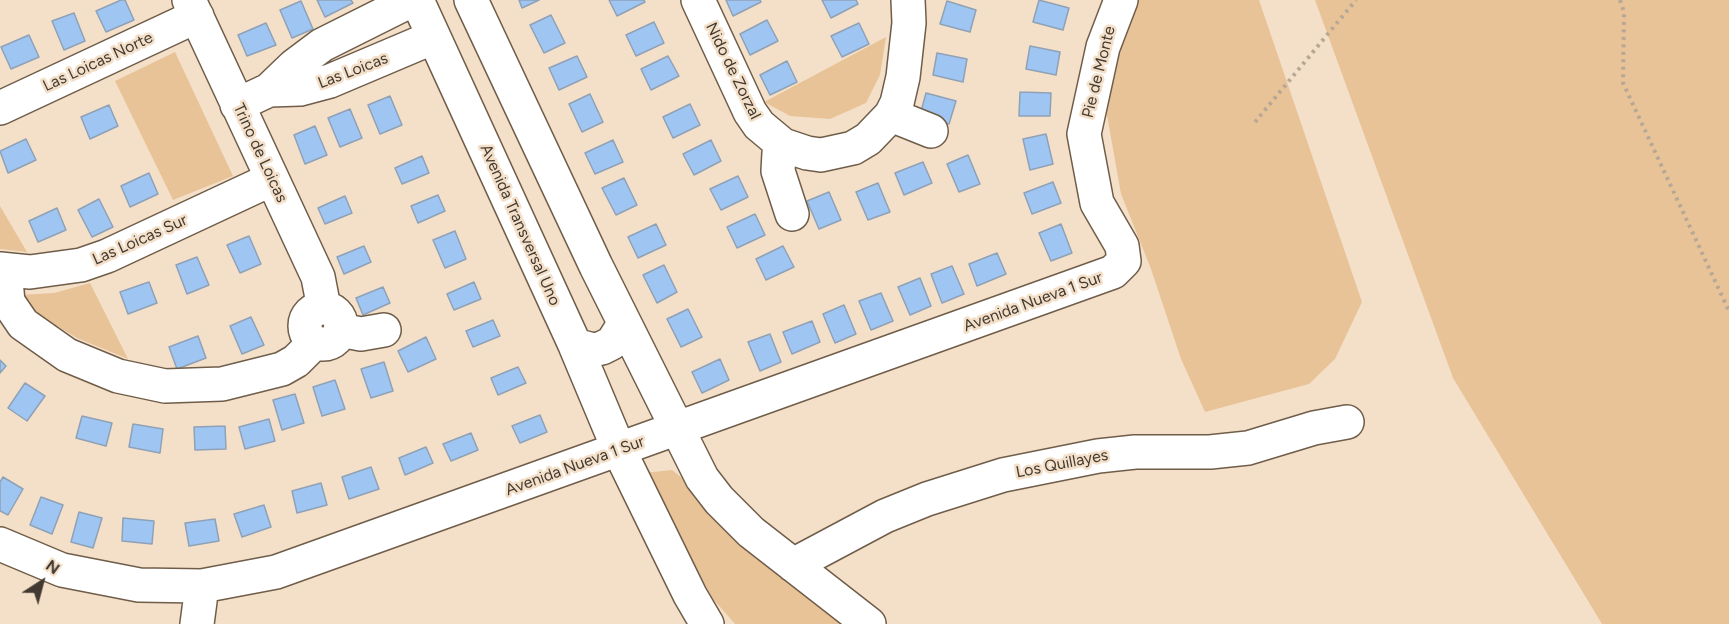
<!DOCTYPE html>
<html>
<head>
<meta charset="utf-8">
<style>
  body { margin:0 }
  #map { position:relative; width:1729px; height:624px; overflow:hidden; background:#f4e0c9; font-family:Figtree,sans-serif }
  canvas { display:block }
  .north { position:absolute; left:12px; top:552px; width:60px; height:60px; -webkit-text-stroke:4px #f4e0c9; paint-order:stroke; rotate:36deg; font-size:16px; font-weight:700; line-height:24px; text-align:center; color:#423a31 }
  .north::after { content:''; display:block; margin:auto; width:21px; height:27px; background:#423a31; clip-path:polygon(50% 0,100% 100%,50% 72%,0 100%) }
</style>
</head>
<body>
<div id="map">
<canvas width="1729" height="624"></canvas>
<div class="north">N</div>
</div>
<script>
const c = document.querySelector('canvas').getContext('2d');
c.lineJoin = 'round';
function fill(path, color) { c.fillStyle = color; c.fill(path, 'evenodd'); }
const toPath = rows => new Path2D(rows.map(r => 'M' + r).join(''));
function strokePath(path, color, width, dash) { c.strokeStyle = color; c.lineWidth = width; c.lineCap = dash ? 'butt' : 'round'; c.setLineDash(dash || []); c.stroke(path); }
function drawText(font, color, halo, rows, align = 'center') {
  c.font = font + ' Figtree,sans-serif'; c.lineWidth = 5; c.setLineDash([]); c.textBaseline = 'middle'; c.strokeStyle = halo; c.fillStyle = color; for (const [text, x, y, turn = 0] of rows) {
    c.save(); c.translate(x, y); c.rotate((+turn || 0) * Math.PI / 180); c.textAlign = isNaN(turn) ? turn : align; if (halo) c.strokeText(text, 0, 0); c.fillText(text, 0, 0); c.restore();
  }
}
fill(toPath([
  [1130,0,1259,0,1362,302,1335,359,1309,384,1205,412,1181,359,1151,269,1121,194,1102,87],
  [1315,0,1729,0,1729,624,1602,624,1453,378],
  [886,37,880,75,866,103,830,119,790,116,764,102],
  [175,52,233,176,173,200,115,81],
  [0,206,27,252,0,249],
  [90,283,128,359,77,338,29,309,19,295,54,293],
  [672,470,701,493,847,624,735,624,713,599,643,473]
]), '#e8c398');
const building = toPath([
  [121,0,125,0,134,20,106,32,96,11,121,0],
  [317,0,351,0,353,3,325,17,317,0],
  [519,0,539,0,522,8,519,0],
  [609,0,644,0,645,2,617,16,609,0],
  [726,0,760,0,761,2,733,16,726,0],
  [822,0,856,0,858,4,831,18,822,0],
  [1039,0,1069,8,1063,30,1033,22,1039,0],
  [301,1,313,29,292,38,280,10,301,1],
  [947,1,976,10,970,32,940,24,947,1],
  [74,13,85,41,64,50,52,21,74,13],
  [551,15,565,43,544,53,530,25,551,15],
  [767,20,778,41,750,55,740,34,767,20],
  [654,22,664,43,636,56,626,35,654,22],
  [266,23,276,45,247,56,238,35,266,23],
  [859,23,869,44,842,57,831,36,859,23],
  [29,35,39,57,11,69,1,47,29,35],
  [1030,46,1060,52,1056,75,1026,69,1030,46],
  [937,53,967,59,963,82,933,75,937,53],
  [577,56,587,77,559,90,549,68,577,56],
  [668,56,679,76,651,90,641,69,668,56],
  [787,61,797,82,770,95,760,75,787,61],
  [1020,92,1051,93,1050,116,1019,116,1020,92],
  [926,93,956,101,949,124,920,115,926,93],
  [590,94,603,122,582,132,569,104,590,94],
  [390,96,402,125,380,134,368,105,390,96],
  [690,104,700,125,673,138,663,117,690,104],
  [109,105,118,126,90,139,81,117,109,105],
  [350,109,362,138,340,147,328,118,350,109],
  [315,126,327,155,305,164,294,135,315,126],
  [1046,134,1053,164,1030,170,1023,139,1046,134],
  [26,139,36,160,8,173,0,151,26,139],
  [613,140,623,162,595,174,585,153,613,140],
  [711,140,721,161,694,175,683,154,711,140],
  [968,155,980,184,959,192,947,164,968,155],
  [422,156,429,173,402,184,395,168,422,156],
  [923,162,932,183,904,195,895,173,923,162],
  [149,173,158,194,130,207,121,186,149,173],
  [738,176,748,197,721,210,710,189,738,176],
  [624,178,637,205,616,215,602,188,624,178],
  [1053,182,1061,203,1032,214,1024,193,1053,182],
  [878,183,890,212,868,220,856,192,878,183],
  [829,192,841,220,819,229,807,201,829,192],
  [438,195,445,211,418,223,411,206,438,195],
  [345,196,352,213,325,224,318,208,345,196],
  [99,199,113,227,92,237,78,210,99,199],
  [57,208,66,230,38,242,29,221,57,208],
  [755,214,765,235,737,248,727,227,755,214],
  [656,224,666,245,638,258,628,237,656,224],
  [1061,224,1072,253,1051,261,1039,233,1061,224],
  [455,231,466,259,445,268,433,240,455,231],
  [249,236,261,264,240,273,227,245,249,236],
  [364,246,371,262,344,274,337,257,364,246],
  [783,246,794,267,766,280,756,259,783,246],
  [997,253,1006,274,977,286,969,264,997,253],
  [197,257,209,285,187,294,176,265,197,257],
  [664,265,677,292,657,303,643,275,664,265],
  [952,266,964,294,942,303,931,274,952,266],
  [920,278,931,306,910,315,898,287,920,278],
  [149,282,157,303,128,314,120,292,149,282],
  [474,282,481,299,454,310,447,294,474,282],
  [383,287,390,303,363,315,356,298,383,287],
  [881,293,893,321,871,330,859,301,881,293],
  [844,305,856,334,835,343,823,314,844,305],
  [688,309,702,337,681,347,667,319,688,309],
  [251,317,264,345,242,354,230,326,251,317],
  [493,320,500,336,473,347,466,331,493,320],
  [812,321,820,342,792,354,783,332,812,321],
  [770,334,781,362,760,371,748,342,770,334],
  [198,336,206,358,177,369,169,347,198,336],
  [426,337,436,359,408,372,398,351,426,337],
  [720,359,729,380,702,393,692,372,720,359],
  [0,360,6,366,0,373,0,360],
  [384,362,393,391,371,398,361,369,384,362],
  [518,367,526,383,498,395,491,378,518,367],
  [335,380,345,409,322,416,313,387,335,380],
  [25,383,45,396,27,421,8,408,25,383],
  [295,394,304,423,282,430,273,400,295,394],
  [540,415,547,432,520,443,512,426,540,415],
  [82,416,112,423,106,446,76,438,82,416],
  [269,419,275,441,245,449,239,427,269,419],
  [133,424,163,429,160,453,129,447,133,424],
  [225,426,226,449,195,450,194,427,225,426],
  [471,433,478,450,451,461,443,444,471,433],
  [426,447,433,463,405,475,399,458,426,447],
  [371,467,379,489,349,499,342,477,371,467],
  [3,477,23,489,8,515,0,511,0,482,3,477],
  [321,483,327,505,297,513,292,491,321,483],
  [41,497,63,505,52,534,30,525,41,497],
  [264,505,271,527,242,537,234,514,264,505],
  [79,512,102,518,93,548,71,542,79,512],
  [123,518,154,521,152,544,122,541,123,518],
  [215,519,219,541,189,546,185,523,215,519]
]);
fill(building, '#9fc6f3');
strokePath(building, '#8fa1b6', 1.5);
const minor = toPath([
  [189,0,318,277,324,308],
  [417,0,575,345,619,450,690,595,707,624],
  [471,0,596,266,702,478,719,500,751,532,869,624],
  [698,0,750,112,759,125,783,145,807,153,821,155,853,148,868,139,891,115,897,103,903,77,909,23,908,0],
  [269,90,300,89,330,81,434,37],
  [237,105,269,90,294,66,322,45,412,0],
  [0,108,197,16],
  [891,115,931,131],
  [783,145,779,153,778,171,792,214],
  [0,269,30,272,81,265,107,256,272,179],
  [5,270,8,302,23,324,67,355,118,376,165,386,222,384,282,369,296,361,315,342],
  '305 326a18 18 0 1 1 36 0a18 18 0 1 1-36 0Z',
  [340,330,361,334,384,330],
  [575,345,593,350,602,348,612,343,624,324],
  [0,544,62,570,139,585,202,586,276,572,1113,272,1124,261,1122,246,1097,203,1084,134,1103,47,1121,0],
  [793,565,885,516,927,499,1003,475,1098,456,1135,452,1210,452,1248,448,1314,428,1347,422],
  [197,624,202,586]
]);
strokePath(minor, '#6f5d49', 36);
strokePath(toPath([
  [1620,0,1624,12,1623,83,1729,311],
  [1255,122,1356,0]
]), '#b7a795', 4, [3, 4.5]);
strokePath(minor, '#fff', 33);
drawText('16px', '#423a31', '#f4e0c9', [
  ["Las Loicas Norte",98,62,-25],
  ["Las Loicas",353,71,-21],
  ["Nido de Zorzal",733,71,64],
  ["Pie de Monte",1099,72,-76],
  ["Trino de Loicas",260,153,65],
  ["Avenida Transversal Uno",520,225,66],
  ["Las Loicas Sur",140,240,-24],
  ["Avenida Nueva 1 Sur",1033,302,-20],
  ["Los Quillayes",1062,464,-11],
  ["Avenida Nueva 1 Sur",575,466,-20]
]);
</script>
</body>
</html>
